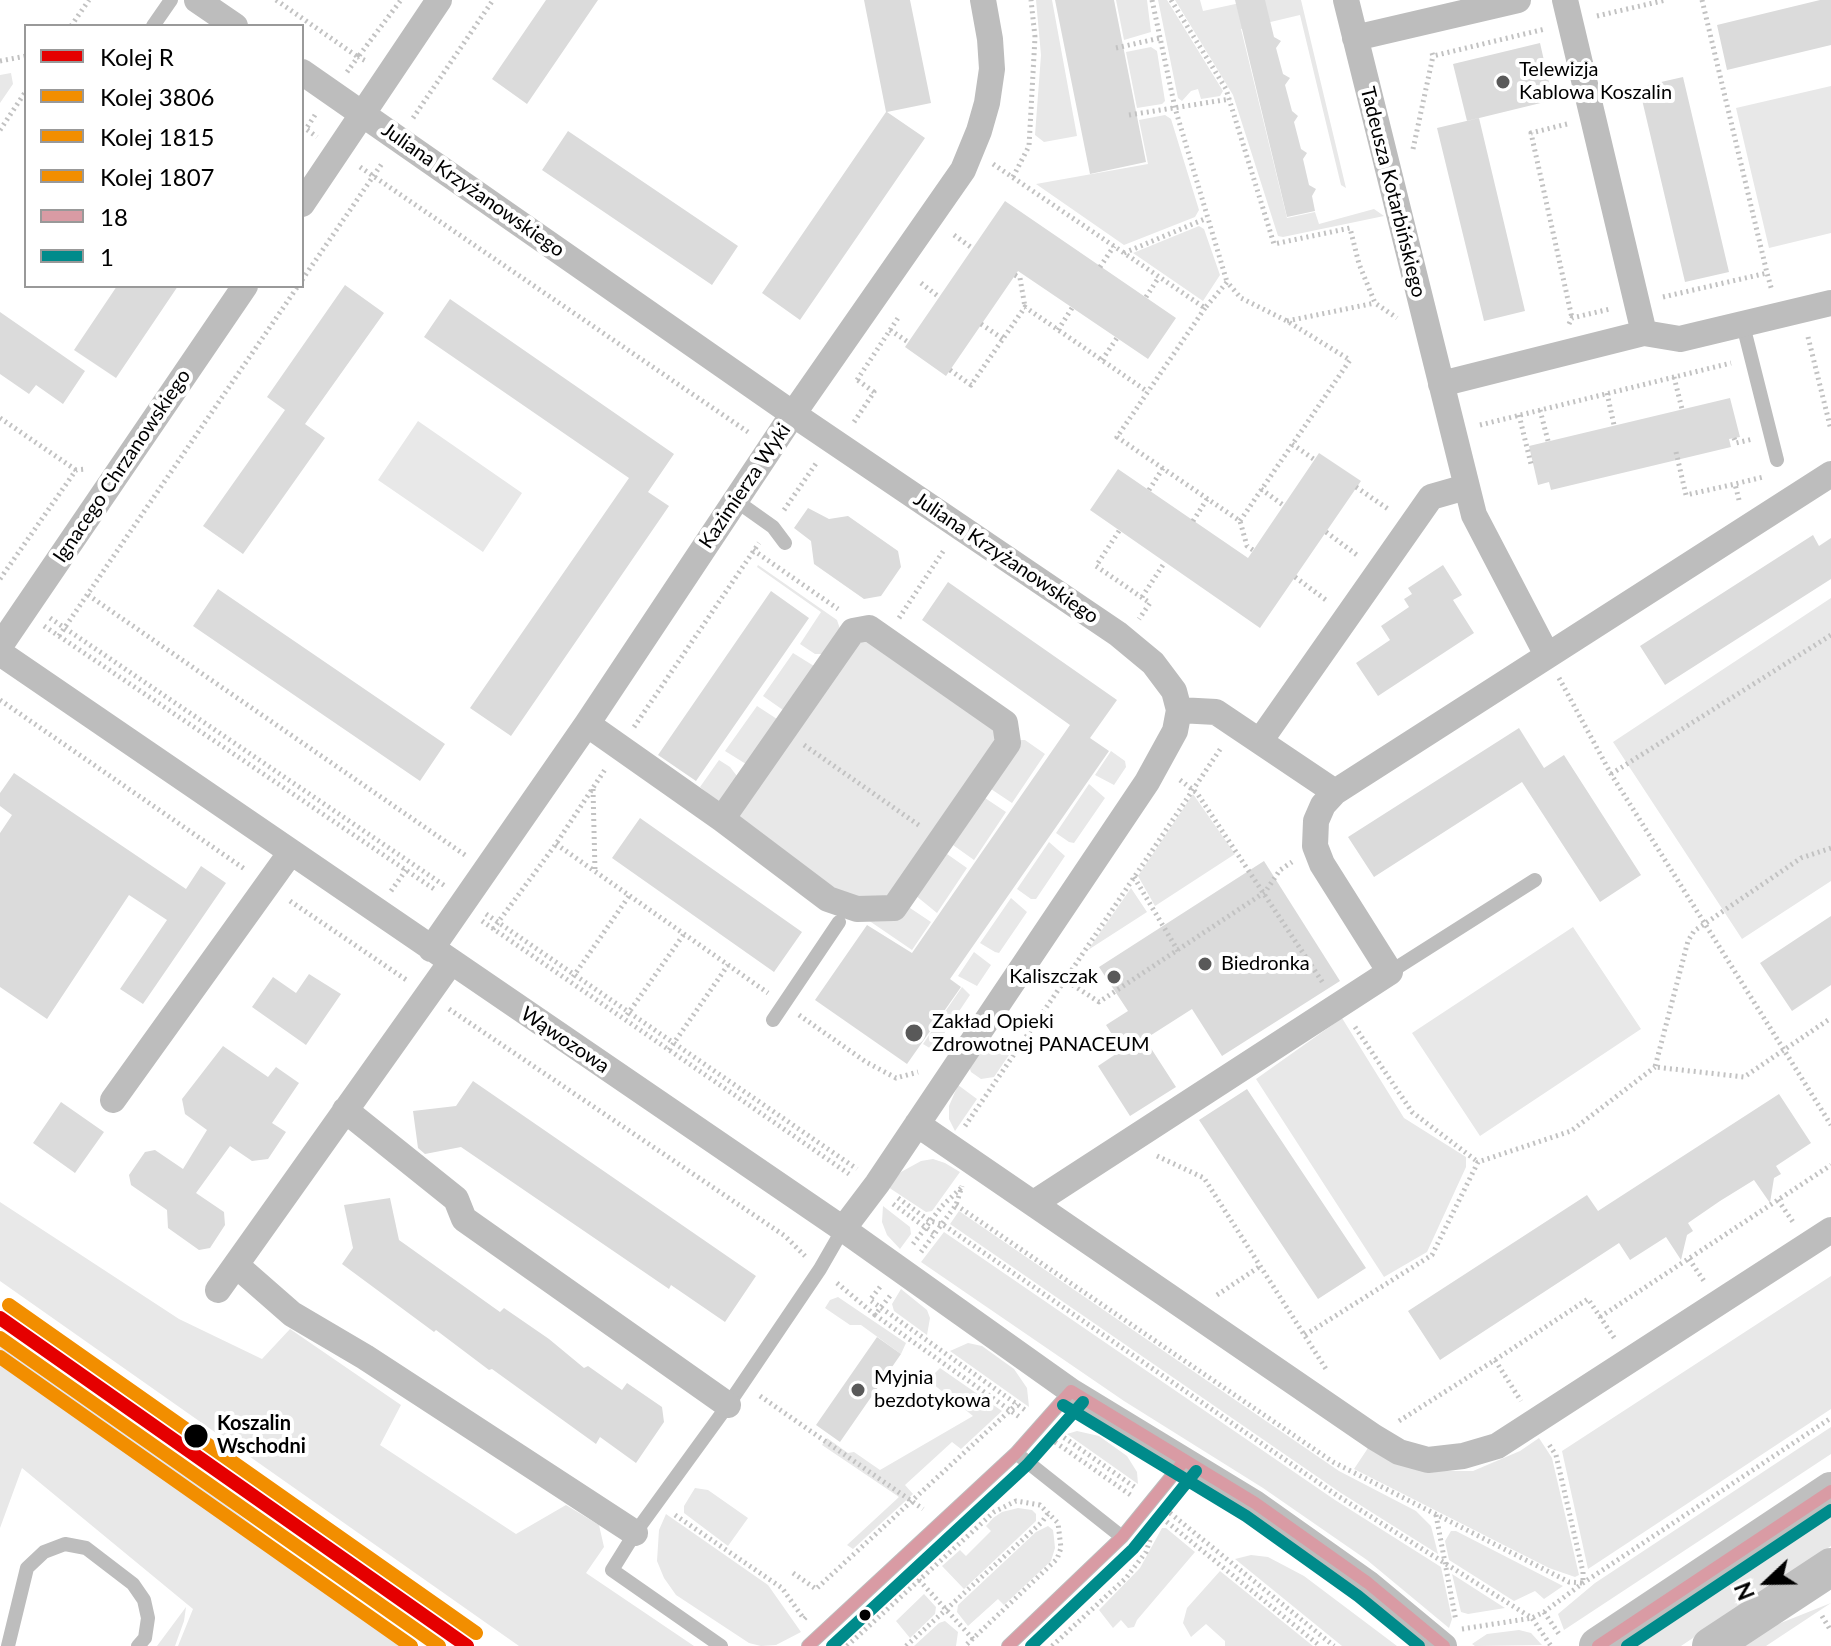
<!DOCTYPE html>
<html>
<head>
<meta charset="utf-8">
<style>
  body { margin:0 }
  #map { position:relative; width:1831px; height:1646px; overflow:hidden; background:#fff; font-family:Lato,sans-serif }
  canvas { display:block }
  .legend { position:absolute; left:24px; top:24px; width:280px; height:264px; box-sizing:border-box; background:#fff; border:2px solid #999; margin:0; padding:10px 14px; list-style:none; font-size:24px; color:#000 }
  .legend li { display:flex; align-items:center; gap:16px; height:40px }
  .legend b { width:40px; border:2px solid #999 }
  .north { position:absolute; left:1727px; top:1542px; width:80px; height:80px; -webkit-text-stroke:6px #fff; paint-order:stroke; rotate:248deg; font-size:22px; font-weight:700; line-height:32px; text-align:center; color:#000 }
  .north::after { content:''; display:block; margin:auto; width:28px; height:36px; background:#000; clip-path:polygon(50% 0,100% 100%,50% 72%,0 100%) }
</style>
</head>
<body>
<div id="map">
<canvas width="1831" height="1646"></canvas>
<ul class="legend">
<li><b style="height:10px;background:#e50000"></b>Kolej R</li>
<li><b style="height:10px;background:#f28e00"></b>Kolej 3806</li>
<li><b style="height:10px;background:#f28e00"></b>Kolej 1815</li>
<li><b style="height:10px;background:#f28e00"></b>Kolej 1807</li>
<li><b style="height:10px;background:#d99ba4"></b>18</li>
<li><b style="height:10px;background:#008b8b"></b>1</li>
</ul>
<div class="north">N</div>
</div>
<script>
const c = document.querySelector('canvas').getContext('2d');
c.lineJoin = 'round';
function fill(path, color) { c.fillStyle = color; c.fill(path, 'evenodd'); }
const toPath = rows => new Path2D(rows.map(r => 'M' + r).join(''));
function strokePath(path, color, width, dash) { c.strokeStyle = color; c.lineWidth = width; c.lineCap = dash ? 'butt' : 'round'; c.setLineDash(dash || []); c.stroke(path); }
function drawText(font, color, halo, rows, align = 'center') {
  c.font = font + ' Lato,sans-serif'; c.lineWidth = 8; c.setLineDash([]); c.textBaseline = 'middle'; c.strokeStyle = halo; c.fillStyle = color; for (const [text, x, y, turn = 0] of rows) {
    c.save(); c.translate(x, y); c.rotate((+turn || 0) * Math.PI / 180); c.textAlign = isNaN(turn) ? turn : align; if (halo) c.strokeText(text, 0, 0); c.fillText(text, 0, 0); c.restore();
  }
}
fill(toPath([
  [1036,0,1052,0,1077,136,1044,142,1035,135,1041,55],
  [1116,0,1147,0,1151,32,1124,40],
  [1158,0,1167,0,1223,91,1220,96,1201,99,1198,89,1191,91,1182,101,1178,98],
  [1175,0,1200,0,1203,11,1254,0,1301,0,1346,188,1341,185,1300,15,1241,29,1287,218,1315,212,1319,224,1374,209,1384,216,1283,237,1278,236,1233,95],
  [1151,47,1157,51,1165,101,1162,104,1137,108,1126,52],
  [11,73,13,84,0,103,0,75],
  [1831,86,1831,233,1769,248,1736,108],
  [1165,115,1171,119,1199,210,1195,217,1124,245,1036,184,1148,164,1139,120],
  [1199,226,1204,229,1220,275,1203,301,1133,253],
  [418,421,522,493,483,552,378,480],
  [758,565,837,620,840,629,824,654,815,654,800,644,821,612,757,567],
  [1831,598,1831,881,1742,939,1613,742],
  [865,639,994,730,996,742,887,900,843,897,733,818,856,641],
  [793,653,814,666,783,710,763,696],
  [757,706,777,719,746,764,725,751],
  [1020,740,1025,740,1045,754,1012,803,991,789],
  [1111,751,1125,761,1126,767,1114,785,1095,775],
  [719,760,730,767,737,776,719,803,700,787],
  [1089,784,1105,798,1074,843,1069,842,1056,833],
  [1193,794,1235,854,1155,906,1138,876],
  [985,798,1006,812,974,860,953,845],
  [1049,842,1065,856,1036,899,1031,899,1017,889],
  [947,854,967,868,937,913,915,895],
  [1131,888,1147,912,1088,950],
  [1011,898,1027,912,999,953,995,952,980,943],
  [910,908,931,922,912,950,868,920],
  [1573,927,1641,1029,1480,1136,1412,1033],
  [974,952,991,965,977,986,958,976],
  [962,987,970,995,933,1050,923,1044],
  [1342,1018,1404,1118,1466,1157,1466,1167,1427,1252,1384,1277,1256,1079],
  [995,1046,1009,1055,994,1077,981,1079,971,1072,969,1066,979,1053],
  [958,1085,977,1099,955,1131,949,1119,949,1106],
  [933,1159,945,1163,960,1172,932,1211,926,1212,888,1187,901,1172,921,1161],
  [0,1202,179,1319,262,1359,290,1329,401,1405,380,1445,516,1534,566,1505,599,1525,604,1547,586,1573,694,1646,519,1646,0,1281],
  [883,1206,910,1227,911,1234,900,1249,887,1235,882,1222],
  [959,1211,1339,1471,1416,1511,1431,1526,1438,1554,1341,1493,950,1224],
  [944,1232,1335,1500,1441,1567,1452,1619,1449,1628,1367,1560,1263,1488,1124,1401,921,1262],
  [1831,1276,1831,1409,1588,1569,1562,1451],
  [901,1289,927,1310,930,1318,927,1335,894,1311,892,1304],
  [838,1297,906,1343,901,1354,861,1325,850,1325,825,1308,830,1300],
  [0,1343,198,1483,409,1646,178,1646,193,1609,22,1468,0,1528],
  [968,1343,982,1346,1014,1369,1027,1388,1029,1407,950,1351],
  [940,1368,1002,1411,961,1449,952,1442,905,1485,913,1494,853,1549,847,1545,899,1497,822,1445,827,1438,848,1453,854,1452,880,1470,973,1416,933,1384,933,1375],
  [1831,1427,1831,1454,1564,1630,1558,1614,1595,1583],
  [1077,1431,1099,1436,1127,1456,1137,1472,1138,1484,1067,1434],
  [1539,1438,1552,1458,1579,1575,1575,1577,1549,1568,1354,1469,1368,1448,1430,1471,1473,1471,1520,1451],
  [695,1488,708,1490,748,1518,728,1546,684,1513,684,1506],
  [1018,1508,1032,1510,1036,1514,1036,1521,964,1589,942,1566,960,1550,966,1556,991,1531,986,1526,993,1518,1002,1512],
  [1831,1511,1831,1546,1681,1646,1629,1646],
  [666,1514,768,1585,801,1632,776,1645,761,1646,749,1643,676,1595,664,1578,657,1561,659,1530],
  [1048,1526,1053,1530,1054,1538,1055,1548,1051,1561,1004,1605,998,1599,968,1626,957,1612,958,1605,1036,1532],
  [1162,1528,1166,1528,1195,1552,1137,1620,1134,1627,1128,1628,1121,1620,1113,1628,1099,1610,1140,1568],
  [1451,1531,1456,1531,1563,1586,1544,1599,1535,1591,1514,1601,1449,1560,1445,1541],
  [1251,1555,1268,1557,1304,1576,1397,1646,1342,1646,1235,1559],
  [1220,1571,1313,1646,1225,1646,1225,1641,1206,1624,1191,1637,1183,1623,1187,1608],
  [1452,1574,1505,1608,1468,1614,1461,1612],
  [924,1594,936,1607,935,1614,910,1638,896,1621],
  [1831,1603,1766,1646,1738,1646,1763,1630],
  [186,1607,184,1621,175,1646,157,1646],
  [945,1621,958,1632,956,1646,914,1646,939,1623],
  [1519,1630,1531,1633,1542,1645,1475,1646,1472,1644,1487,1634]
]), '#e8e8e8');
fill(toPath([
  [546,0,598,0,527,104,492,79],
  [864,0,910,0,931,103,887,112,925,138,800,320,762,293,886,112],
  [1055,0,1114,0,1146,162,1090,174],
  [1235,0,1265,0,1274,37,1281,41,1276,48,1283,74,1290,78,1285,85,1292,111,1298,116,1294,122,1301,149,1307,153,1303,159,1309,185,1316,189,1312,196,1315,211,1287,217],
  [1820,0,1831,0,1831,45,1727,70,1717,25],
  [1540,43,1553,100,1467,121,1453,64],
  [1683,77,1729,272,1685,282,1639,87],
  [1479,118,1525,311,1484,321,1437,128],
  [568,131,738,246,712,285,542,170],
  [1005,201,1176,318,1148,359,1018,271,946,376,905,347],
  [345,285,384,313,305,424,325,438,243,554,203,526,285,410,267,397],
  [117,286,178,286,116,378,74,350],
  [450,299,674,454,648,492,669,506,511,736,470,708,629,478,424,337],
  [0,312,85,371,63,404,36,385,29,394,0,374],
  [1730,398,1740,437,1729,439,1731,447,1551,490,1549,482,1538,485,1529,446],
  [1319,453,1361,481,1260,628,1090,510,1118,469,1248,558],
  [808,508,829,519,848,516,898,551,901,567,881,596,864,599,814,564,811,541,794,528],
  [1813,535,1819,546,1831,538,1831,579,1665,685,1640,646],
  [1443,565,1462,595,1453,600,1474,633,1378,696,1356,663,1390,640,1381,626,1409,607,1404,599,1412,594,1408,588],
  [948,582,1117,700,1090,738,1109,751,950,979,961,987,907,1064,815,1000,867,925,912,953,1070,725,922,620],
  [218,589,445,744,420,781,193,626],
  [771,591,809,618,696,781,658,755],
  [1519,728,1544,768,1564,755,1641,875,1600,902,1522,782,1374,877,1348,837],
  [14,773,186,889,201,866,226,883,143,1004,120,989,167,920,129,895,47,1019,0,987,0,833,12,815,0,806,0,793],
  [640,818,802,932,774,972,612,858],
  [1264,861,1340,981,1222,1056,1192,1009,1145,1039,1176,1087,1130,1116,1098,1066,1122,1050,1106,1025,1128,1011,1099,967],
  [1831,916,1831,985,1792,1011,1760,963],
  [309,974,341,994,306,1045,252,1007,273,977,296,993],
  [223,1046,268,1077,276,1067,299,1083,272,1123,286,1132,268,1159,252,1161,230,1146,196,1193,224,1212,225,1225,210,1248,199,1250,168,1228,167,1210,131,1185,129,1175,145,1152,155,1150,183,1169,207,1130,185,1114,182,1099],
  [473,1081,756,1276,725,1322,671,1285,669,1289,461,1147,425,1154,418,1148,413,1111,456,1106],
  [1247,1089,1366,1268,1318,1299,1199,1120],
  [1779,1094,1811,1143,1776,1166,1781,1174,1774,1178,1770,1203,1754,1180,1720,1201,1688,1223,1693,1231,1687,1235,1681,1260,1666,1237,1630,1260,1619,1243,1440,1360,1408,1311,1587,1195,1598,1211],
  [61,1102,104,1132,75,1173,33,1143],
  [390,1198,399,1240,500,1312,504,1308,549,1339,584,1368,588,1366,622,1390,627,1383,662,1407,664,1422,636,1463,600,1437,596,1444,492,1369,489,1370,436,1330,434,1332,342,1264,353,1248,344,1205],
  [877,1337,901,1354,840,1442,816,1425]
]), '#dbdbdb');
strokePath(toPath([
  [276,0,358,57,401,0],
  [1152,0,1175,108,1227,282],
  [1171,0,1226,89,1274,244,1350,228,1359,264,1375,303,1397,318],
  [1702,0,1767,273],
  [1597,16,1666,0],
  [71,26,89,0],
  [1116,48,1160,38],
  [1432,53,1433,56,1545,29],
  [0,61,26,56],
  [347,72,358,57,368,62],
  [315,115,306,129,317,137],
  [1129,115,1230,99],
  [413,118,493,0],
  [1567,124,1531,133,1572,318],
  [0,130,26,91],
  [1413,149,1433,56],
  [993,164,1205,308,1227,282,1241,298,1287,321,1350,360,1240,521],
  [360,167,748,432],
  [1013,177,1029,146,1035,37,1031,0],
  [954,235,972,248],
  [1124,253,1207,218],
  [1100,267,1114,246],
  [1015,275,1020,278,1025,307],
  [302,280,383,162],
  [921,283,939,297],
  [1146,297,1159,277],
  [1663,297,1767,273,1772,291],
  [1205,308,1117,437,1240,521,1247,546,1253,550],
  [1287,321,1375,303],
  [981,324,1003,339],
  [1569,324,1572,318,1610,309],
  [890,330,908,342],
  [1058,330,1072,308],
  [1808,337,1831,430],
  [1102,360,1117,338],
  [950,370,971,385,1025,307,1148,392],
  [1674,377,1682,409],
  [857,380,898,318],
  [1607,393,1614,425],
  [1540,410,1548,441],
  [1519,415,1531,464,1534,464],
  [0,418,76,470],
  [854,422,874,392,856,379],
  [1480,425,1731,363],
  [1734,438,1736,443,1753,439],
  [1292,444,1315,460],
  [1676,452,1686,495,1735,484],
  [1356,487,1388,509],
  [1261,489,1283,505],
  [1149,490,1163,468],
  [1739,500,1735,484,1763,477],
  [784,510,817,462],
  [1193,521,1207,499],
  [1119,531,1096,566,1150,603,1139,619],
  [1326,532,1357,555],
  [753,550,838,609],
  [1295,577,1326,600],
  [0,579,76,470,87,469],
  [88,595,465,855],
  [1142,597,1165,562],
  [50,618,445,886],
  [899,618,944,550],
  [44,626,437,891],
  [59,636,298,286],
  [1559,678,1611,774,1831,1125],
  [0,700,246,870],
  [634,727,759,543],
  [804,745,920,826],
  [1611,774,1831,635],
  [1180,780,1197,793,1323,983],
  [593,789,595,871],
  [556,844,768,993],
  [1831,848,1801,858,1694,931,1688,941,1655,1067,1744,1077,1831,1018],
  [1134,877,1178,951],
  [391,891,406,870],
  [290,901,408,981],
  [486,914,857,1169],
  [482,921,849,1174],
  [493,929,556,844,606,768],
  [573,977,629,896],
  [1065,980,1221,748],
  [449,1009,785,1236,805,1256],
  [627,1015,684,934],
  [799,1015,866,1062,896,1078,918,1072],
  [1355,1027,1412,1112,1478,1162],
  [669,1050,728,965],
  [965,1126,1065,980,1099,1002,1265,892,1280,870,1292,862],
  [1157,1156,1204,1178,1326,1369],
  [898,1198,930,1221,942,1224,1338,1496,1532,1618,1551,1646],
  [1778,1200,1793,1222],
  [893,1204,935,1234],
  [956,1205,1333,1462,1569,1582,1583,1583,1583,1572,1556,1455,1548,1443],
  [913,1244,942,1206,961,1188],
  [921,1252,956,1205,962,1186],
  [1689,1259,1704,1281],
  [837,1283,875,1315],
  [880,1287,870,1300,1025,1410],
  [1217,1295,1259,1267],
  [890,1296,875,1315,1021,1418],
  [1600,1317,1831,1165],
  [1305,1335,1432,1255,1478,1162,1571,1131,1655,1067],
  [1495,1360,1588,1299,1615,1339],
  [760,1396,923,1509],
  [1399,1421,1495,1360,1521,1401],
  [1059,1434,1136,1488],
  [1055,1442,1132,1496],
  [1170,1513,1334,1646],
  [675,1515,782,1588,804,1619,806,1617],
  [1436,1515,1456,1621],
  [1162,1518,1320,1646],
  [793,1573,816,1589,1017,1404],
  [919,1580,973,1639],
  [1544,1612,1559,1634],
  [1822,1616,1831,1631],
  [1462,1629,1532,1618,1544,1612,1583,1583,1831,1418],
  [847,1646,994,1512,1016,1501,1040,1505,1058,1523,1061,1548,1057,1559,965,1646],
  [906,1646,1042,1522,1049,1512],
  [1052,1646,1126,1578,1146,1552,1150,1540]
]), '#c2c2c2', 5, [2, 4]);
strokePath(toPath([
  [153,26,171,0],
  [1743,325,1777,460],
  [735,500,773,527,785,543],
  [1390,972,1535,880],
  [773,1020,839,922],
  [1016,1453,1122,1537],
  [8,1646,27,1568,44,1552,65,1544,86,1548,133,1584,144,1600,148,1618,145,1638,138,1646],
  [721,1646,612,1570,635,1533,728,1405,820,1269,843,1229],
  [808,1646,1016,1453,1071,1391],
  [1008,1646,1122,1537,1184,1461]
]), '#bdbdbd', 14);
strokePath(toPath([
  [197,0,235,26],
  [1346,0,1474,515,1547,655],
  [1565,0,1644,333],
  [1355,38,1518,0],
  [302,72,793,414,1118,634,1153,663,1174,691,1179,710,1175,731,1147,782,877,1184,843,1229],
  [302,204,439,0],
  [1441,384,1644,333,1680,339,1831,303],
  [0,646,245,286],
  [0,653,843,1229,1071,1391,1255,1503,1368,1583,1444,1646],
  [1179,710,1216,712,1335,792],
  [587,724,722,819,828,899,857,909,894,908,1008,743,1005,723,869,628,853,631,722,819],
  [1260,741,1431,497,1466,487],
  [431,949,587,724,793,414,963,170,979,131,987,103,992,69,990,39,983,0],
  [113,1100,291,852],
  [345,1110,456,1199,464,1219,728,1405],
  [917,1124,1374,1437,1399,1452,1428,1460,1463,1456,1497,1446,1831,1230],
  [1034,1203,1390,972,1322,864,1315,846,1316,821,1323,805,1335,792,1831,474],
  [236,1265,292,1314,365,1357,635,1533],
  [218,1290,451,962]
]), '#bdbdbd', 26);
strokePath(toPath([
  [1598,1646,1831,1491],
  [1711,1646,1831,1567]
]), '#bfbfbf', 38);
strokePath(toPath([
  [1071,1391,1255,1503,1368,1583,1444,1646],
  [808,1646,1016,1453,1071,1391],
  [1008,1646,1122,1537,1184,1461],
  [1598,1646,1831,1491]
]), '#d99ba4', 12);
strokePath(toPath([
  [1063,1405,1246,1516,1358,1596,1419,1646],
  [832,1646,1027,1465,1083,1402],
  [1031,1646,1133,1549,1196,1471],
  [1627,1646,1831,1510]
]), '#008b8b', 12);
strokePath(toPath([
  [0,1318,467,1646]
]), '#e50000', 14);
strokePath(toPath([
  [0,1338,439,1646]
]), '#f28e00', 14);
strokePath(toPath([
  [9,1305,476,1633]
]), '#f28e00', 14);
strokePath(toPath([
  [0,1357,411,1646]
]), '#f28e00', 14);
for (const [x, y, r, color] of [
  [1503,82,8,"#595959"],
  [1205,964,8,"#595959"],
  [1114,977,8,"#595959"],
  [914,1033,10,"#595959"],
  [858,1390,8,"#595959"],
  [196,1436,13,"#000"],
  [865,1615,7,"#000"]
]) { const dot = new Path2D(); dot.arc(x, y, r, 0, 2 * Math.PI); c.fillStyle = color; c.fill(dot); strokePath(dot, '#fff', 3); }
drawText('20px', '#000', '#fff', [
  ["Telewizja",1519,70],
  ["Kablowa Koszalin",1519,93],
  ["Biedronka",1221,964],
  ["Kaliszczak",1098,977,"right"],
  ["Zakład Opieki",932,1022],
  ["Zdrowotnej PANACEUM",932,1045],
  ["Myjnia",874,1378],
  ["bezdotykowa",874,1401]
], 'left');
drawText('20px', '#000', '#fff', [
  ["Juliana Krzyżanowskiego",473,190,35],
  ["Tadeusza Kotarbińskiego",1393,192,76],
  ["Ignacego Chrzanowskiego",122,466,-56],
  ["Kazimierza Wyki",745,486,-56],
  ["Juliana Krzyżanowskiego",1006,558,34],
  ["Wąwozowa",565,1040,34]
]);
drawText('bold 20px', '#000', '#fff', [
  ["Koszalin",217,1424],
  ["Wschodni",217,1447]
], 'left');
</script>
</body>
</html>
